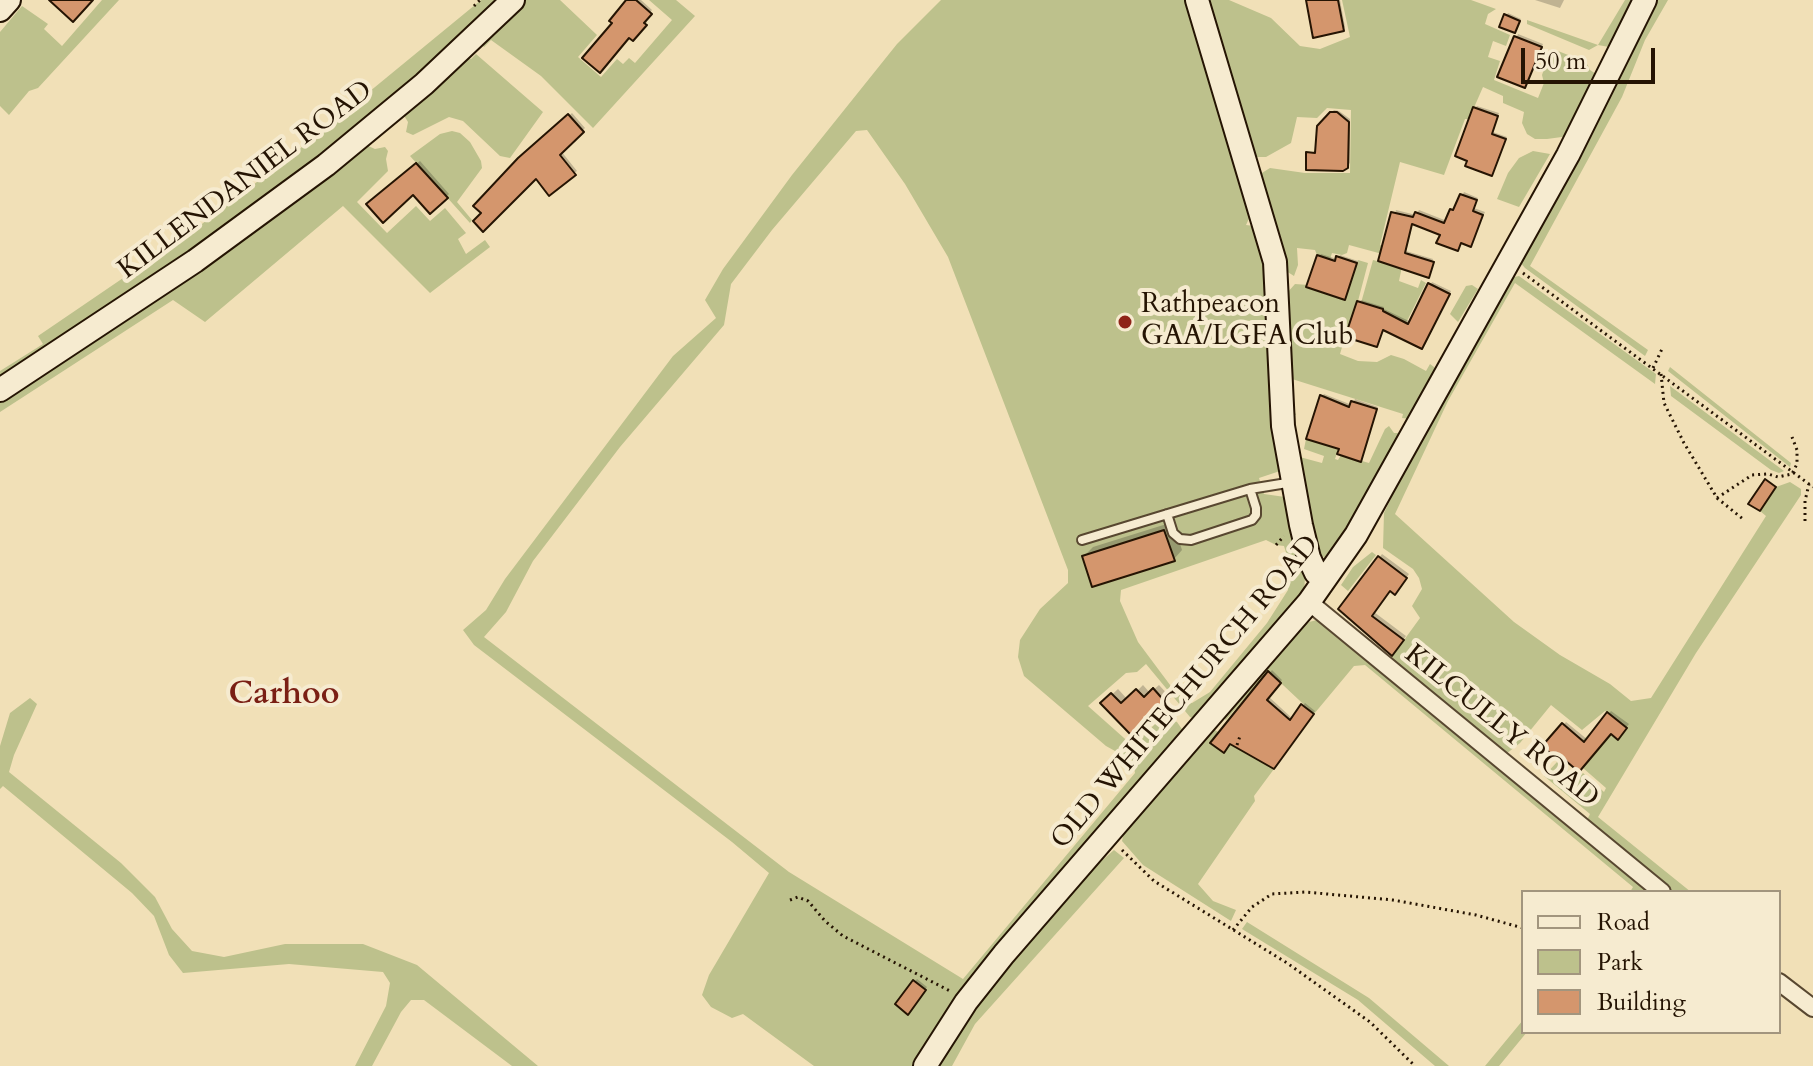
<!DOCTYPE html>
<html>
<head>
<meta charset="utf-8">
<style>
  body { margin:0 }
  #map { position:relative; width:1813px; height:1066px; overflow:hidden; background:#f1e0b7; font-family:Cardo,serif }
  canvas { display:block }
  .legend { position:absolute; left:1521px; top:890px; width:260px; height:144px; box-sizing:border-box; background:#f6ebd0; border:2px solid #a2957e; margin:0; padding:10px 14px; list-style:none; font-size:24px; color:#251403 }
  .legend li { display:flex; align-items:center; gap:16px; height:40px }
  .legend b { width:40px; border:2px solid #a2957e }
  .scale { position:absolute; left:1521px; top:48px; width:134px; height:36px; box-sizing:border-box; border:4px solid #251403; border-top:0; padding-left:10px; font-size:24px; line-height:28px; white-space:nowrap; color:#251403; -webkit-text-stroke:6px #f6ebd0; paint-order:stroke }
</style>
</head>
<body>
<div id="map">
<canvas width="1813" height="1066"></canvas>
<ul class="legend">
<li><b style="height:10px;background:#f6ebd0"></b>Road</li>
<li><b style="height:22px;background:#bdc18c"></b>Park</li>
<li><b style="height:22px;background:#d4966d"></b>Building</li>
</ul>
<div class="scale">50 m</div>
</div>
<script>
const c = document.querySelector('canvas').getContext('2d');
c.lineJoin = 'round';
function fill(path, color) { c.fillStyle = color; c.fill(path, 'evenodd'); }
const toPath = rows => new Path2D(rows.map(r => 'M' + r).join(''));
function strokePath(path, color, width, dash) { c.strokeStyle = color; c.lineWidth = width; c.lineCap = dash ? 'butt' : 'round'; c.setLineDash(dash || []); c.stroke(path); }
function drawText(font, color, halo, rows, align = 'center') {
  c.font = font + ' Cardo,serif'; c.lineWidth = 8; c.setLineDash([]); c.textBaseline = 'middle'; c.strokeStyle = halo; c.fillStyle = color; for (const [text, x, y, turn = 0] of rows) {
    c.save(); c.translate(x, y); c.rotate((+turn || 0) * Math.PI / 180); c.textAlign = isNaN(turn) ? turn : align; if (halo) c.strokeText(text, 0, 0); c.fillText(text, 0, 0); c.restore();
  }
}
fill(toPath([
  [102,0,119,0,38,88,29,91,9,115,0,106,0,32,22,6,48,24,44,29,62,46],
  [481,0,503,0,379,114,237,222,0,381,0,371,43,344,38,336,198,227,291,156],
  [524,0,560,0,597,35,578,57,601,77,617,59,623,64,629,58,635,63,672,20,649,0,676,0,695,16,593,128,541,76,491,40,484,47,480,43],
  [941,0,1190,0,1253,210,1246,225,1254,226,1267,249,1283,470,1259,478,1264,494,1285,497,1288,517,1305,578,1304,593,1195,719,1190,717,1146,664,1137,672,1126,673,1088,706,1133,746,1163,716,1177,722,1184,732,914,1066,814,1066,743,1014,732,1018,711,1007,702,995,709,975,769,873,732,842,474,645,463,630,486,610,505,579,673,356,716,318,705,300,723,269,792,175,897,44],
  [867,130,905,184,948,257,1068,570,1068,583,1040,609,1020,640,1018,657,1024,676,1106,746,1133,761,1135,773,963,979,789,872,484,637,506,612,533,561,620,447,724,325,731,284,772,230,856,131],
  [1266,540,1276,545,1284,546,1289,562,1288,590,1267,623,1210,692,1192,703,1176,693,1138,642,1120,601,1121,590],
  [1208,0,1229,0,1271,18,1300,46,1320,49,1350,37,1342,0,1471,0,1496,9,1488,14,1485,24,1510,35,1506,46,1493,41,1488,57,1500,61,1494,80,1538,98,1544,83,1542,75,1548,57,1558,51,1586,62,1590,70,1596,74,1569,136,1547,139,1535,139,1527,134,1522,123,1524,112,1503,103,1503,96,1483,87,1469,119,1465,119,1444,175,1400,162,1380,245,1405,252,1399,281,1418,288,1421,280,1426,283,1406,323,1402,321,1345,337,1340,354,1358,361,1377,362,1391,355,1404,359,1426,371,1430,364,1434,367,1436,372,1410,419,1402,418,1403,414,1292,379,1293,407,1296,415,1290,415,1287,293,1295,284,1349,288,1358,260,1368,263,1358,301,1361,303,1373,260,1384,263,1386,255,1349,245,1347,253,1342,255,1332,253,1330,259,1317,255,1315,250,1297,248,1298,265,1294,276,1283,269,1257,176,1270,168,1305,173,1350,173,1351,110,1327,108,1317,118,1297,117,1291,143,1266,157,1253,157],
  [1625,0,1636,0,1613,45,1609,47,1598,45,1589,50,1527,24,1527,20,1598,45],
  [1657,0,1668,0,1645,40,1622,97,1530,266,1648,350,1645,356,1525,268,1519,261],
  [476,54,543,112,510,158,500,156,463,121,449,117,413,135,406,132,408,122,403,114,467,57,471,59],
  [452,131,460,133,470,142,481,161,482,168,457,202,472,220,470,223,410,156,440,134],
  [366,145,375,149,385,147,388,151,386,159,388,171,357,202,387,233,416,206,430,221,445,208,466,233,458,239,466,254,485,240,490,247,430,293,343,206,205,322,173,300,0,412,0,403,169,291],
  [1533,151,1550,154,1519,207,1497,199,1508,173,1519,158],
  [1519,276,1656,374,1655,384,1515,283,1448,401,1395,514,1514,622,1560,655,1610,684,1631,701,1651,698,1766,516,1760,511,1776,487,1790,482,1801,489,1801,495,1696,653,1598,817,1691,892,1672,892,1640,868,1587,820,1590,814,1544,776,1557,762,1577,780,1583,773,1604,792,1606,788,1583,768,1596,752,1582,741,1590,733,1606,730,1619,739,1627,728,1605,711,1582,730,1551,705,1520,743,1506,754,1383,653,1391,658,1420,618,1412,606,1422,589,1419,578,1413,569,1383,548,1384,513,1415,448,1509,278],
  [1472,285,1478,289,1458,322,1450,314,1466,286],
  [1670,367,1791,463,1790,467,1668,371],
  [1670,386,1784,471,1779,473,1771,470,1671,396],
  [1347,423,1335,459,1338,460,1341,455,1369,463,1385,429,1389,426,1394,433,1401,433,1385,470,1331,555,1326,558,1316,553,1296,456,1322,463,1324,456,1304,449,1306,439],
  [1372,552,1376,555,1348,591,1341,585,1353,567],
  [1317,620,1326,623,1355,651,1649,892,1630,892,1633,887,1365,665,1354,666,1314,714,1268,671,1226,720,1222,717,1295,633,1309,622],
  [30,698,37,704,14,755,9,772,121,863,155,897,172,929,192,951,224,957,285,944,363,944,417,965,538,1066,512,1066,424,1000,411,1000,401,1012,372,1066,355,1066,386,1006,390,983,383,972,289,964,183,973,169,955,154,916,132,893,3,786,0,789,0,746,10,713],
  [1212,728,1218,732,1210,743,1225,752,1232,741,1274,769,1254,796,1255,801,1198,884,1213,901,1236,910,1231,921,1143,865,1122,841,1124,832],
  [1114,850,1124,858,975,1024,952,1066,935,1066,973,1007,1084,876],
  [1247,922,1369,998,1449,1066,1435,1066,1358,1000,1242,929],
  [1523,1020,1523,1032,1527,1032,1499,1066,1485,1066]
]), '#bdc18c');
fill(toPath([
  [629,0,641,0,652,10,644,20,647,22,635,37],
  [1308,0,1340,0,1345,27,1343,29],
  [1535,0,1564,0,1560,8],
  [1508,13,1521,19,1517,29,1506,16],
  [1518,34,1543,44,1526,84,1500,76],
  [1477,106,1499,113,1493,132,1507,137,1492,174,1475,108],
  [1334,110,1339,111,1350,119,1350,163,1347,166,1308,153,1317,151,1321,122],
  [572,113,585,128,561,151,577,171,574,173,524,156],
  [420,161,449,194,430,211,414,192,369,204],
  [1464,192,1478,198,1474,208,1485,212,1471,245,1462,242,1457,249,1442,234,1413,223,1406,251,1433,259,1427,275,1380,260,1396,210,1416,215,1419,210,1447,221],
  [1321,254,1337,259,1340,255,1358,261,1346,295,1319,256],
  [1432,282,1451,291,1424,344,1383,329,1376,345,1359,302,1361,300,1384,307,1384,309,1411,322],
  [1324,394,1352,405,1355,399,1378,407,1362,457,1341,448,1322,396],
  [1173,522,1182,550,1174,559,1084,556,1093,547],
  [1382,554,1409,574,1398,589,1391,589,1374,612,1406,636,1395,651,1341,608],
  [1272,670,1282,680,1268,696,1293,719,1305,703,1315,711,1276,764,1230,742,1213,743],
  [1143,685,1150,693,1159,685,1171,698,1133,734,1103,703,1118,689,1128,700],
  [1611,711,1629,724,1618,737,1611,732,1560,753,1545,746,1566,722,1588,740],
  [917,979,927,987,908,1012,897,1004]
]), '#0003');
const building = toPath([
  [49,0,93,0,73,22,49,0],
  [626,0,636,0,652,14,644,23,647,25,633,41,629,38,600,73,582,58,612,23,609,21,626,0],
  [1306,0,1338,0,1344,31,1313,38,1306,0],
  [1504,14,1520,21,1515,33,1499,27,1504,14],
  [1514,36,1542,47,1525,88,1497,77,1514,36],
  [1473,107,1498,116,1492,134,1506,139,1492,176,1465,166,1467,161,1455,156,1473,107],
  [1330,112,1337,112,1349,122,1348,168,1343,171,1306,170,1306,152,1315,153,1317,126,1330,112],
  [568,114,584,132,560,155,576,175,549,196,536,179,483,232,473,221,481,213,473,206,518,158,568,114],
  [416,163,448,198,430,214,413,195,383,223,366,204,416,163],
  [1460,194,1477,200,1473,211,1483,215,1471,247,1461,243,1458,251,1436,243,1440,235,1412,224,1405,253,1434,262,1429,278,1378,261,1391,212,1413,217,1415,212,1444,223,1450,209,1453,210,1460,194],
  [1317,255,1335,261,1336,256,1357,263,1345,300,1306,287,1317,255],
  [1428,283,1450,294,1422,349,1383,330,1377,347,1345,337,1357,301,1383,309,1383,311,1408,324,1428,283],
  [1320,395,1349,407,1351,401,1377,409,1361,462,1337,454,1339,449,1306,439,1320,395],
  [1765,479,1776,487,1760,511,1748,504,1765,479],
  [1164,530,1175,561,1092,587,1082,556,1164,530],
  [1378,556,1407,578,1395,595,1390,591,1372,616,1404,640,1392,656,1338,609,1378,556],
  [1268,671,1281,683,1267,700,1290,720,1301,704,1314,714,1274,769,1230,744,1224,753,1210,743,1268,671],
  [1153,688,1167,704,1133,737,1100,703,1111,693,1121,703,1136,689,1144,697,1153,688],
  [1607,712,1627,728,1618,740,1611,734,1579,772,1560,756,1557,759,1542,746,1562,723,1584,742,1607,712],
  [913,980,926,990,908,1015,895,1004,913,980]
]);
fill(building, '#d4966d');
strokePath(building, '#251403', 2);
const lane = toPath([
  [1167,514,1173,533,1180,539,1191,540,1252,520,1256,515,1256,508,1250,489],
  [1082,540,1250,489,1293,482]
]);
const street = toPath([
  [1309,602,1662,892],
  [1779,982,1813,1008]
]);
const secondary = toPath([
  [1197,0,1275,262,1283,426,1301,525,1309,558,1316,573,1325,579],
  [0,10,9,0],
  [0,390,195,261,326,165,424,84,513,0],
  [925,1066,966,1002,1004,954,1309,602,1356,535,1568,155,1645,0]
]);
strokePath(lane, '#584730', 12);
strokePath(street, '#584730', 20);
strokePath(secondary, '#251403', 26);
strokePath(toPath([
  [474,6,480,0],
  [1523,273,1813,487],
  [1653,368,1662,349],
  [1661,374,1664,403,1684,443,1717,498,1743,519],
  [1717,498,1752,475,1768,474,1778,477,1792,474,1797,464,1797,450,1792,437],
  [1805,521,1805,501,1809,484,1813,482],
  [1276,545,1284,536],
  [1237,745,1240,736],
  [1122,850,1154,881,1287,963,1370,1022,1415,1066],
  [790,900,798,897,808,901,825,921,843,936,950,991],
  [1233,930,1252,907,1272,894,1305,892,1393,900,1476,915,1523,928]
]), '#251403', 3, [2, 4]);
strokePath(lane, '#f6ebd0', 8);
strokePath(street, '#f6ebd0', 16);
strokePath(secondary, '#f6ebd0', 22);
for (const [x, y, r, color] of [
  [1125,322,8,"#8f2418"]
]) { const dot = new Path2D(); dot.arc(x, y, r, 0, 2 * Math.PI); c.fillStyle = color; c.fill(dot); strokePath(dot, '#f6ebd0', 3); }
drawText('28px', '#251403', '#f6ebd0', [
  ["KILLENDANIEL ROAD",246,181,-37],
  ["OLD WHITECHURCH ROAD",1186,693,-50],
  ["KILCULLY ROAD",1501,727,39]
]);
drawText('28px', '#251403', '#f6ebd0', [
  ["Rathpeacon",1141,306],
  ["GAA/LGFA Club",1141,338]
], 'left');
drawText('bold 32px', '#7a1f14', '#f6ebd0', [
  ["Carhoo",284,696]
]);
</script>
</body>
</html>
